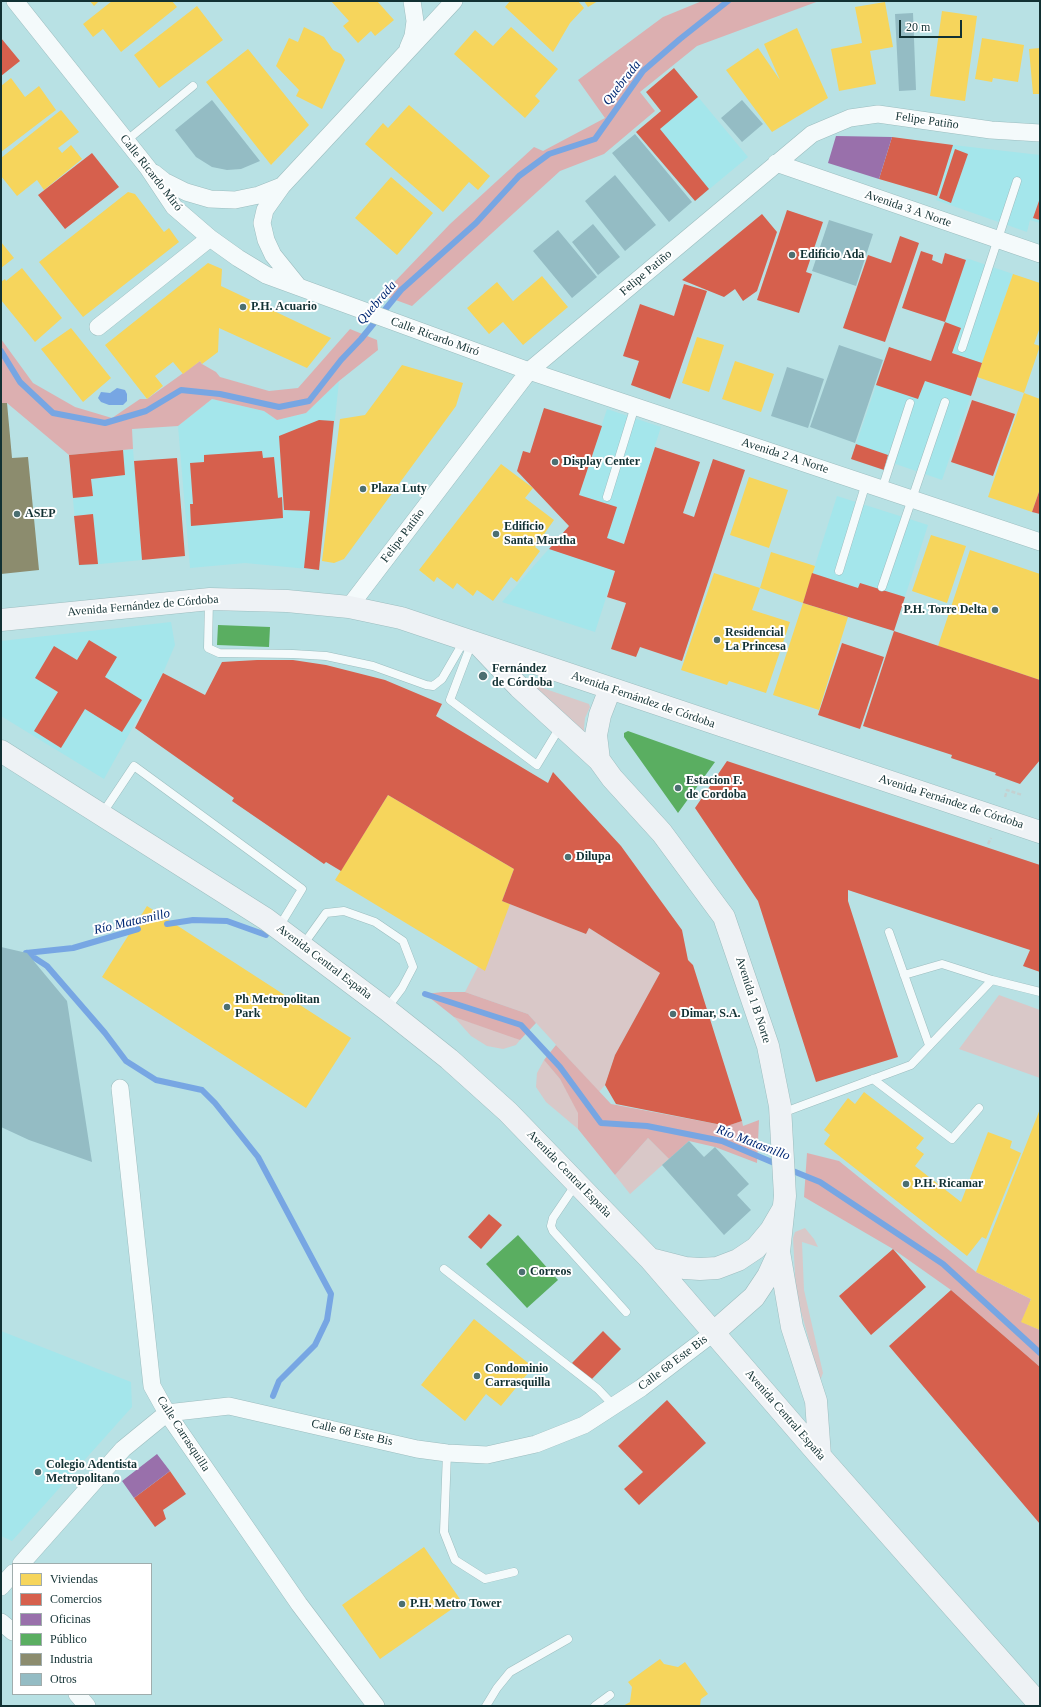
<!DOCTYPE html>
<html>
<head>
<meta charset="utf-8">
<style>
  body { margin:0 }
  #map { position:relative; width:1041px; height:1707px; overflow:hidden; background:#b8e1e4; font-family:"Times New Roman",serif }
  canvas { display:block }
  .frame { position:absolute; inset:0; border:2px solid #123133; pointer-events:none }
  .legend { position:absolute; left:12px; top:1563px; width:140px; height:132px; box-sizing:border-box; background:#fff; border:1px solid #a0adad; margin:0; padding:5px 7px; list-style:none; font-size:12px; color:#123133 }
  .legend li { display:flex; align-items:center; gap:8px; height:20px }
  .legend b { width:20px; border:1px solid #a0adad }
  .scale { position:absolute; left:899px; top:20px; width:63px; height:18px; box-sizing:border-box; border:2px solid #123133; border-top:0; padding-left:5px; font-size:12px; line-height:14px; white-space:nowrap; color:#123133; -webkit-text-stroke:3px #fff; paint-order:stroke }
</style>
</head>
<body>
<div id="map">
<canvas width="1041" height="1707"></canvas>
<div class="frame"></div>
<ul class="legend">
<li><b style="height:11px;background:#f6d55c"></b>Viviendas</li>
<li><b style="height:11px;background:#d6604d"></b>Comercios</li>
<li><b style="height:11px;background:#9970ab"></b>Oficinas</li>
<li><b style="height:11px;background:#5aae61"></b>Público</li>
<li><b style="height:11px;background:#8c8c6e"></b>Industria</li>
<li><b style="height:11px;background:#94bcc4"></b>Otros</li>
</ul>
<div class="scale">20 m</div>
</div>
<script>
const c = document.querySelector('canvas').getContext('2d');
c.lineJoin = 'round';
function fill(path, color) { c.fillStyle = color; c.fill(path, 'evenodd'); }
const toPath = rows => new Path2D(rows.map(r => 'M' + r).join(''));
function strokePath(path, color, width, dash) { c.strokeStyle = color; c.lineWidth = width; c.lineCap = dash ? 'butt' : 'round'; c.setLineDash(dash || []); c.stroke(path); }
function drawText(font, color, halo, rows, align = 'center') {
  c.font = font + ' "Times New Roman",serif'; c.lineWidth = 4; c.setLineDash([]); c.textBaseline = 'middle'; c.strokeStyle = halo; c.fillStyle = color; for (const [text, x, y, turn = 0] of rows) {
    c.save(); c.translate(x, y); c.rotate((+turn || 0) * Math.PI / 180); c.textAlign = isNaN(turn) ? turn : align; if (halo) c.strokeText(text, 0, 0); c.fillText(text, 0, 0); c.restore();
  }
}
fill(toPath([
  [674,68,748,157,695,201,636,132,661,111,646,92],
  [953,145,1040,155,1040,223,1030,220,1027,232,936,200],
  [966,258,1013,274,942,480,887,461,884,470,851,459,889,347,931,361],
  [339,381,319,570,245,563,190,568,178,426,212,399,264,411,277,420,306,413],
  [607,409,661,427,595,632,502,602,569,526],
  [133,449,142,560,79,566,69,455],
  [837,496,928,525,894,631,803,603],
  [171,622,175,645,163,673,104,779,1,716,1,641],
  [1,1331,131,1382,132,1407,12,1541,1,1536]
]), '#a4e6eb');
fill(toPath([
  [534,685,589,704,590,707,585,718,584,728,585,736,529,686],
  [510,904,586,934,589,928,660,973,615,1055,605,1085,599,1092,528,1014,465,992],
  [999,995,1040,1010,1040,1078,959,1049],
  [454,1017,509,1035,520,1040,516,1045,503,1049,487,1046,471,1036],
  [544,1060,560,1079,579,1113,578,1129,546,1102,536,1087,537,1073],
  [648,1138,669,1159,630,1194,615,1175],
  [805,1228,814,1239,818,1247,802,1242,804,1290,823,1373,820,1381,796,1293,793,1238,795,1232]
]), '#d9c8c8');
fill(toPath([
  [702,1,819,1,697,46,640,92,655,111,604,154,560,171,412,306,382,295,450,224,534,147,543,151,605,118,578,80,663,17],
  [350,329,377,340,378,350,339,381,306,413,277,420,264,411,212,399,178,426,132,429,133,449,69,455,7,403,1,403,1,339,33,383,75,407,112,418,140,399,147,399,200,361,202,364,216,372,220,377,269,391,298,388],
  [443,992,465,992,528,1014,536,1023,520,1040,454,1017,425,994],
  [556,1045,611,1104,727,1126,742,1121,743,1126,759,1120,757,1163,715,1147,689,1141,669,1159,648,1138,615,1175,578,1129,578,1113,560,1079,544,1060],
  [807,1153,839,1161,976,1272,1031,1299,1022,1322,1040,1330,1040,1367,951,1290,893,1249,804,1197]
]), '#dcafb0');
fill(toPath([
  [117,388,125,390,127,394,127,401,123,405,109,405,101,402,98,398,101,392,110,393]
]), '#77a6e3');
fill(toPath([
  [90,1,99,1,94,6],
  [112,1,172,1,177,7,121,52,103,29,93,37,83,24],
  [331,1,377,1,394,20,375,36,371,31,358,43,343,26,349,21],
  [510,1,578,1,584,8,570,23,553,52,505,7],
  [584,1,598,1,588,7],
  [885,2,893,47,870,51,876,84,839,91,831,49,862,43,855,7],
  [197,6,223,40,159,88,134,55],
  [942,11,977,16,965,101,930,96],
  [304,27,324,37,333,50,341,54,345,60,322,109,296,96,299,90,276,66,289,38,298,42],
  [511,27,558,69,535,96,540,101,525,118,454,54,475,30,493,46],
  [797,28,828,98,772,132,726,70,758,48,780,80,764,44],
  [982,38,1024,45,1018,82,993,78,992,82,975,79],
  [1040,48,1040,94,1033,94,1029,49],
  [248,49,309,125,271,165,206,82],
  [11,78,25,97,39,86,56,110,1,152,1,86],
  [409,105,490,176,478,190,469,182,443,212,365,144,383,123,388,128],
  [61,110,79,132,58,148,62,153,71,145,82,159,44,190,37,180,17,196,1,176,1,158],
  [391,177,433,213,397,255,355,218],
  [128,192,135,194,164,232,169,228,179,242,83,317,39,262],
  [1,242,14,258,1,268],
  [208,263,222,269,221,286,331,338,307,368,219,328,218,352,202,364,200,361,183,374,173,362,155,376,163,386,147,399,105,345],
  [22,268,62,318,35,342,1,300,1,282,5,279,6,281],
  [1013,274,1040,283,1040,327,1034,344,1040,346,1024,393,1040,399,1040,489,1032,512,988,497,1024,393,977,377],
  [542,276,568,307,523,345,503,322,489,334,467,308,497,282,513,301],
  [71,328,111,378,83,402,41,349],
  [697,337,724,345,709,392,682,383],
  [735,361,774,374,761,412,722,399],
  [402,365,463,383,456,406,344,559,334,563,322,561,340,419,365,415],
  [501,464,533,488,525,498,554,520,535,547,540,551,517,582,511,577,493,601,477,590,473,596,457,583,453,589,437,577,434,582,419,570],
  [749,477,788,490,769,548,730,535],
  [931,535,966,546,947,603,912,591],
  [970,550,1040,574,1040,680,938,646],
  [771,552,815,566,803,603,760,588],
  [714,573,760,588,752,610,790,622,766,693,729,681,727,685,681,670],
  [803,603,848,617,819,710,773,695],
  [388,795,514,869,502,901,510,904,485,971,335,880],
  [147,906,351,1038,306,1108,102,977],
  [864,1092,924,1138,916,1148,924,1154,915,1166,961,1202,988,1132,1012,1141,1010,1148,1021,1153,986,1239,982,1237,967,1256,824,1144,830,1135,824,1130,848,1098,855,1104],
  [1040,1109,1040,1330,1021,1322,1031,1299,976,1272],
  [474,1319,533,1367,501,1406,486,1394,465,1421,421,1385],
  [424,1547,462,1602,380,1659,342,1605],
  [660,1659,664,1664,678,1667,685,1662,708,1694,701,1699,700,1706,623,1706,630,1702,632,1687,628,1682]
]), '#f6d55c');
fill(toPath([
  [1,38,20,61,1,76],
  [674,68,698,97,660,129,709,189,695,201,636,132,661,111,646,92],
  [892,137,953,145,937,196,879,179],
  [955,149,968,154,951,203,939,198],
  [92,153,119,187,65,229,38,195],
  [1040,198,1040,220,1033,218],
  [787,210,823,222,806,272,812,274,799,313,757,300],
  [762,214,777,232,757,291,743,301,735,289,724,297,682,280],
  [900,236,919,243,885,342,843,328,868,255,891,263],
  [921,251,933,255,932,260,942,264,945,253,966,260,945,322,902,308],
  [684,284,707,291,670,399,631,385,639,361,623,356,640,304,674,316],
  [945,322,961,328,952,353,982,363,971,396,925,381,918,399,876,385,889,347,931,361],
  [972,400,1015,414,993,476,951,462],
  [544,408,602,426,579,495,617,507,607,538,624,544,655,447,700,462,683,513,694,517,713,459,745,470,682,661,640,647,636,657,611,649,626,603,607,597,615,571,549,549,569,526,517,471,523,451,530,453],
  [319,420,334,421,319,570,304,568,310,511,284,510,279,436],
  [856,444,888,455,884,470,851,459],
  [123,450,125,475,91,479,93,496,73,498,69,455],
  [262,451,263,458,274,457,278,498,282,497,283,518,191,526,190,504,193,504,190,463,204,462,204,455],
  [177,458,185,556,142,560,134,461],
  [1040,489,1040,514,1032,512],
  [93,514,98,564,79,565,74,516],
  [812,573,858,588,860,583,905,597,894,631,803,603],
  [894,631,1040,680,1040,760,1020,784,995,775,996,773,951,758,952,755,863,726],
  [89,640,117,657,105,677,142,700,122,732,85,709,61,748,34,731,58,692,35,678,54,646,77,660],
  [842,643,884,657,860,729,818,715],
  [257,660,293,660,326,665,385,680,442,704,436,716,548,783,553,772,621,846,682,930,688,960,693,965,742,1121,727,1126,616,1104,605,1085,615,1055,660,973,589,928,586,934,502,901,514,869,388,795,341,871,326,862,324,864,232,801,234,798,135,728,163,673,205,695,222,662],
  [727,761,1040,865,1040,972,1023,966,1030,950,848,890,848,901,898,1057,816,1082,758,901,695,808],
  [489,1214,502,1225,481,1249,468,1237],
  [893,1249,926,1287,871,1335,839,1296],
  [951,1290,1040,1367,1040,1524,889,1346],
  [603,1331,621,1349,590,1381,572,1363],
  [667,1400,706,1443,639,1505,624,1489,643,1472,618,1446],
  [170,1471,186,1494,163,1510,166,1519,155,1527,134,1498]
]), '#d6604d');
fill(toPath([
  [836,136,892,137,879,179,828,163],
  [157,1454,170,1471,134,1498,122,1481]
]), '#9970ab');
fill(toPath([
  [218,625,270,627,269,647,217,645],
  [628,731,715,762,678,813,624,737,624,733],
  [518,1235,558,1280,527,1308,486,1264]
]), '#5aae61');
fill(toPath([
  [1,403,7,403,12,458,28,457,39,570,1,574]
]), '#8c8c6e');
strokePath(toPath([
  [1,351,20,382,53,413,105,423,146,411,181,390,220,394,279,407,309,401,341,360,361,339,401,290,476,223,519,176,549,154,595,139,643,71,680,39,728,1],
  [167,924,193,920,227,921,266,935],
  [26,953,73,948,138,929],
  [27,953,47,966,105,1033,126,1061,156,1080,202,1090,215,1103,258,1157,331,1294,327,1320,315,1345,279,1381,273,1396],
  [425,994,521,1025,560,1067,601,1123,647,1126,722,1141,779,1165],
  [788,1169,820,1182,943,1264,1040,1353]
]), '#77a6e3', 6);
fill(toPath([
  [913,13,916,90,899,91,895,14],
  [212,100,260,161,241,169,227,170,212,167,196,157,175,130],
  [742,100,763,124,742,142,721,118],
  [635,134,692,202,669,222,612,153],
  [615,175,656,225,625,251,585,201],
  [829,220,873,234,856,286,812,271],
  [593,224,620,257,598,275,572,242],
  [558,230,597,277,572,298,533,251],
  [839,345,883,360,855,443,810,427],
  [787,367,824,379,808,428,771,416],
  [1,947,27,953,67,1001,92,1162,29,1140,1,1127],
  [689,1141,704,1157,715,1147,749,1184,737,1195,751,1210,724,1235,662,1165]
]), '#94bcc4');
const lane = toPath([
  [126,141,193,86],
  [962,348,1017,181],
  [882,489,910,403],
  [607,497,635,406],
  [839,571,866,483],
  [882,587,945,402],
  [209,599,208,648,219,653,293,654,326,656,373,666,426,685,433,686,442,679,464,641],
  [472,642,450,700,537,765,560,727],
  [102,814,134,766,302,889,279,927],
  [889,932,929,1045],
  [303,945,326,913,344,911,375,922,403,941,413,967,402,988,387,1008],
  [904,975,942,964,992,980],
  [873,1079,952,1139,979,1108],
  [782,1113,911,1065,992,980,1040,992],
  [576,1184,553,1218,551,1226,553,1231,626,1312],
  [444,1269,598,1389,614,1406],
  [447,1453,444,1532,455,1560,485,1579,514,1572],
  [486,1706,497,1688,510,1672,568,1639],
  [595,1706,610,1695]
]);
const street = toPath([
  [15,1,148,168,174,207,210,238,238,258,266,275,529,371,1040,542],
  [408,48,413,36,415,21,412,1],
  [776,163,1040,254],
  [154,173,164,181,186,192,210,199,235,200,259,195,282,186],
  [298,286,273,255,266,240,262,223,265,210,282,186,454,1],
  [98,327,210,238],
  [349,607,529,371,812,134,850,118,878,114,991,130,1040,133],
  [120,1088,152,1386,167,1413,299,1604,376,1706],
  [21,1564,123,1449,167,1413,229,1406,417,1449,447,1453,487,1455,536,1444,584,1425,641,1388,713,1333],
  [1,1587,13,1573],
  [1,1622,13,1632],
  [77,1694,87,1706]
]);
const secondary = toPath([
  [1,620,210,599,287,601,349,607,401,618,1040,832],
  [480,646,519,687,599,760],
  [610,689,600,715,596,735,599,760,612,778,662,833,724,917,768,1046,780,1106,785,1196,779,1252,768,1276,754,1297,713,1333],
  [1,751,266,919,386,1009,449,1059,508,1112,650,1259,820,1456,1040,1705],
  [779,1252,792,1327,816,1401,820,1456],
  [650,1259,685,1268,700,1269,717,1268,738,1260,756,1248,771,1230,782,1211]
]);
strokePath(lane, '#9cbdbf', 9);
strokePath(street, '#9cbdbf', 18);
strokePath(secondary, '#9cbdbf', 23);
strokePath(toPath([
  [1005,797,1007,790,1022,795],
  [988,844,991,838]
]), '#c4d1d1', 2.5, [4, 2]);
strokePath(lane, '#f4fafb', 8);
strokePath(street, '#f4fafb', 17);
strokePath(secondary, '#eef2f5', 22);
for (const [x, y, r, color] of [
  [792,255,4,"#4c6f71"],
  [243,307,4,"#4c6f71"],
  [555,462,4,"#4c6f71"],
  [363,489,4,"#4c6f71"],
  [17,514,4,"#4c6f71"],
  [496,534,4,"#4c6f71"],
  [995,610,4,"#4c6f71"],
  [717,640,4,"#4c6f71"],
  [483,676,5,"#4c6f71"],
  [678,788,4,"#4c6f71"],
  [568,857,4,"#4c6f71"],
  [227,1007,4,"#4c6f71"],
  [673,1014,4,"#4c6f71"],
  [906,1184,4,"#4c6f71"],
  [522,1272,4,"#4c6f71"],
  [477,1376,4,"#4c6f71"],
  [38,1472,4,"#4c6f71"],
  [402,1604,4,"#4c6f71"]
]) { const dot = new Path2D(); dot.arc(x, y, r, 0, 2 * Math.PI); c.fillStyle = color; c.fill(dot); strokePath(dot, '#fff', 1.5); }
drawText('12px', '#123133', '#fff', [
  ["Felipe Patiño",927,121,8],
  ["Calle Ricardo Miró",151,173,52],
  ["Avenida 3 A Norte",908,209,19],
  ["Felipe Patiño",646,273,-40],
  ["Calle Ricardo Miró",435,337,20],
  ["Avenida 2 A Norte",785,456,18],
  ["Felipe Patiño",403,536,-53],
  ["Avenida Fernández de Córdoba",143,606,-5],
  ["Avenida Fernández de Córdoba",643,700,19],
  ["Avenida Fernández de Córdoba",951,802,18],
  ["Avenida Central España",324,962,37],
  ["Avenida 1 B Norte",753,1000,72],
  ["Avenida Central España",569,1174,46],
  ["Calle 68 Este Bis",673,1363,-37],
  ["Avenida Central España",785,1415,49],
  ["Calle 68 Este Bis",352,1433,13],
  ["Calle Carrasquilla",183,1434,57]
]);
drawText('bold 12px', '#123133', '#fff', [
  ["Edificio Ada",800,255],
  ["P.H. Acuario",251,307],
  ["Display Center",563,462],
  ["Plaza Luty",371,489],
  ["ASEP",25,514],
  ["Edificio",504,527],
  ["Santa Martha",504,541],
  ["P.H. Torre Delta",987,610,"right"],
  ["Residencial",725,633],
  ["La Princesa",725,647],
  ["Fernández",492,669],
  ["de Córdoba",492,683],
  ["Estacion F.",686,781],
  ["de Cordoba",686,795],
  ["Dilupa",576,857],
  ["Ph Metropolitan",235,1000],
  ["Park",235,1014],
  ["Dimar, S.A.",681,1014],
  ["P.H. Ricamar",914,1184],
  ["Correos",530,1272],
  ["Condominio",485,1369],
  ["Carrasquilla",485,1383],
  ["Colegio Adentista",46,1465],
  ["Metropolitano",46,1479],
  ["P.H. Metro Tower",410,1604]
], 'left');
drawText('italic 13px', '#002873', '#fff', [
  ["Quebrada",622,83,-52],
  ["Quebrada",377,303,-49],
  ["Río Matasnillo",132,922,-13],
  ["Río Matasnillo",753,1143,21]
]);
</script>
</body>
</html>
